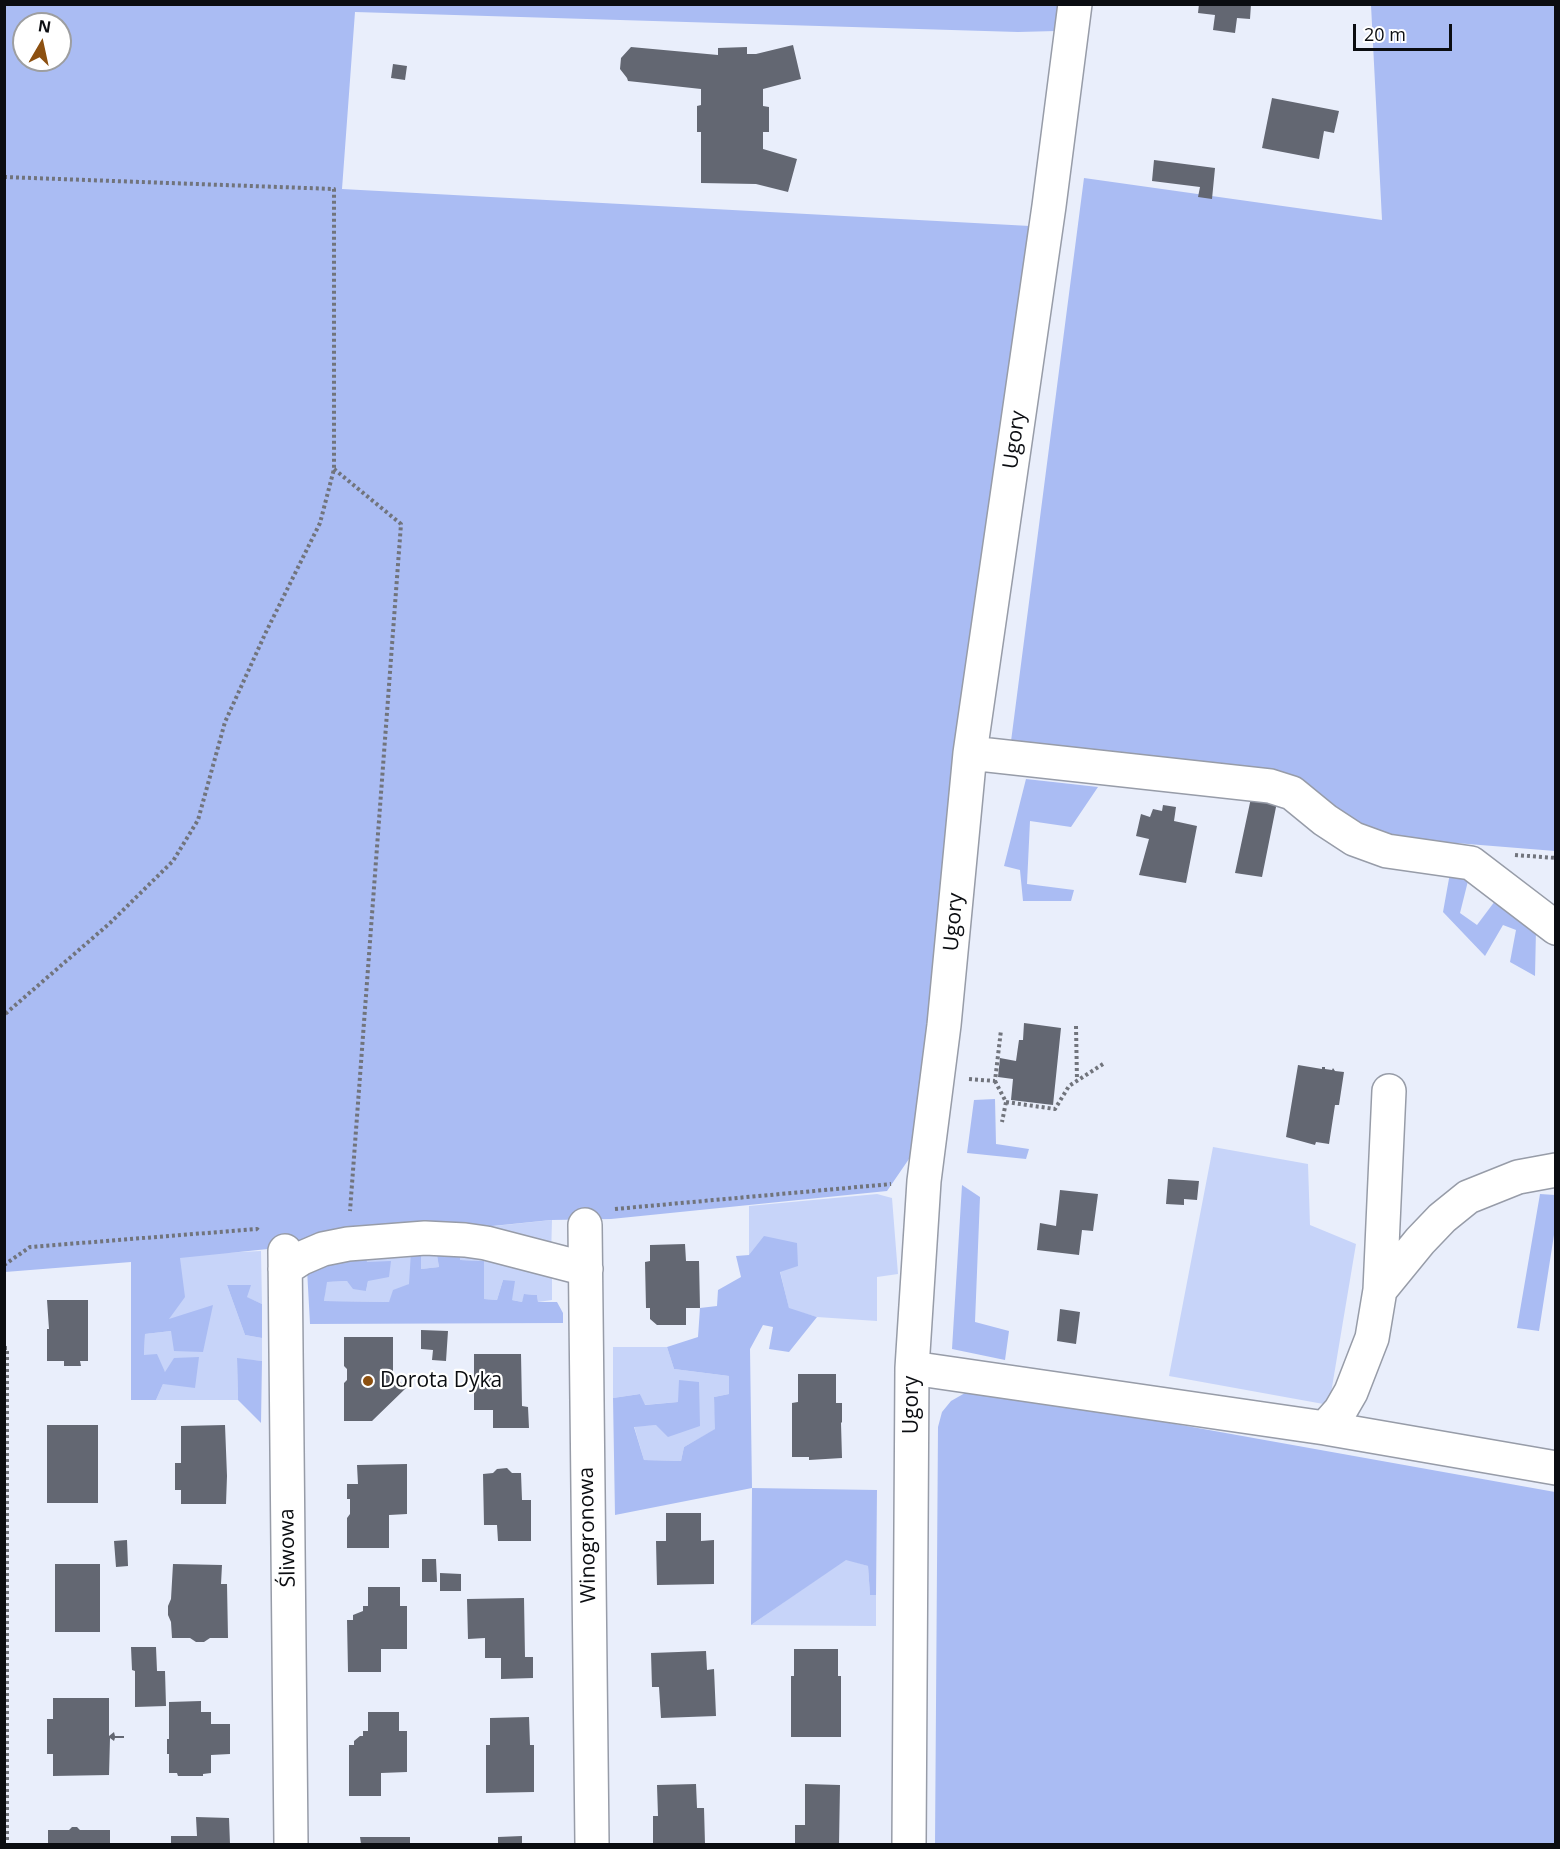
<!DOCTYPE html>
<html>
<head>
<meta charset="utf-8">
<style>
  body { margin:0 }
  #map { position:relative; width:1560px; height:1849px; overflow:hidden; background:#e9eefb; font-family:"Open Sans",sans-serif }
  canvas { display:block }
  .frame { position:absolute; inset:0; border:6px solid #0b0d11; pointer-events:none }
  .north { position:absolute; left:12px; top:12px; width:60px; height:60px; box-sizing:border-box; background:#fff; border:2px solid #9d9ea0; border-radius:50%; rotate:9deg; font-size:16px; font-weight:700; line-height:24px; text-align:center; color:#0b0d11 }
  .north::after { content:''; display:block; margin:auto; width:21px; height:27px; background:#8c5010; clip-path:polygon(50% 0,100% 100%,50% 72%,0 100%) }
  .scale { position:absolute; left:1353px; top:24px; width:99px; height:27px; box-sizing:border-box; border:3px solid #0b0d11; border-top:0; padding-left:8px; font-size:18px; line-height:21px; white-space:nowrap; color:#0b0d11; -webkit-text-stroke:4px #fff; paint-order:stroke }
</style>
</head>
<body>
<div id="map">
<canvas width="1560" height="1849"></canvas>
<div class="frame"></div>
<div class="north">N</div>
<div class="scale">20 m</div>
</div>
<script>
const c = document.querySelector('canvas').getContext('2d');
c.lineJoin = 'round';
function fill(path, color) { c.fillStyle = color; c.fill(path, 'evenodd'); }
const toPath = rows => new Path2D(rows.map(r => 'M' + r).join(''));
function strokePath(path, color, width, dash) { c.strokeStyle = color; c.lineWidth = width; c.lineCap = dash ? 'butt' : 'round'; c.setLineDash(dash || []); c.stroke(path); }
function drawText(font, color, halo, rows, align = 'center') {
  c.font = font + ' "Open Sans",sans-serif'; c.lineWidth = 4.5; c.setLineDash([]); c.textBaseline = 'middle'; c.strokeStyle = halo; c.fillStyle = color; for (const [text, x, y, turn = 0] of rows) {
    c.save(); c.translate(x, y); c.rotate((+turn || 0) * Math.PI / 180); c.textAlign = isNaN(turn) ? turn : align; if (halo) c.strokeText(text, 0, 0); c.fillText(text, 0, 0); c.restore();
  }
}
fill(toPath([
  [1213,1147,1308,1164,1310,1225,1356,1244,1329,1405,1169,1376],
  [877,1194,892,1198,898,1274,877,1277,877,1321,817,1317,789,1309,780,1271,749,1255,749,1206],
  [552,1220,551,1257,485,1227],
  [435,1244,439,1267,421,1269,409,1284,389,1302,324,1301,326,1282,347,1281,366,1291,368,1281,364,1251],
  [460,1245,552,1265,552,1300,538,1302,537,1295,525,1294,522,1302,512,1300,503,1280,497,1300,483,1299,484,1261,460,1260],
  [261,1251,262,1304,246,1297,250,1285,227,1285,245,1335,262,1338,262,1361,237,1359,238,1400,156,1400,163,1384,165,1372,144,1355,145,1334,171,1331,203,1352,168,1320,179,1255],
  [613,1347,667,1347,674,1369,729,1376,729,1394,714,1397,716,1429,684,1447,681,1461,644,1460,634,1426,656,1425,678,1402,644,1405,640,1394,613,1398],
  [846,1559,868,1566,870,1595,876,1595,876,1626,751,1625]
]), '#c7d4f9');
fill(toPath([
  [5,5,1059,5,1056,31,1018,32,355,12,342,189,1030,226,963,726,911,1156,887,1191,611,1219,551,1220,180,1258,185,1297,169,1319,213,1305,203,1352,174,1351,171,1331,145,1334,144,1355,157,1354,165,1372,174,1358,199,1357,195,1388,163,1384,156,1400,131,1400,131,1262,5,1272],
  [24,24,60,24,60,60,24,60],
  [1371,5,1555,5,1555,851,1381,837,1294,783,1010,749,1084,178,1382,220],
  [1026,779,1098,787,1071,827,1030,821,1027,884,1074,890,1071,901,1023,901,1020,870,1004,866],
  [1450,873,1469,877,1460,913,1477,925,1495,901,1536,929,1535,976,1510,962,1516,930,1503,925,1485,956,1443,912],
  [995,1099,996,1144,1029,1149,1026,1159,967,1153,974,1100],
  [962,1185,980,1197,975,1322,1009,1331,1005,1360,952,1349],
  [1540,1194,1555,1195,1556,1222,1539,1331,1517,1328],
  [764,1236,797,1243,798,1266,780,1272,789,1308,817,1317,789,1352,769,1349,773,1327,763,1325,750,1349,752,1488,877,1490,876,1595,870,1595,868,1566,846,1560,751,1625,752,1488,615,1515,613,1398,640,1394,645,1405,678,1402,679,1380,699,1382,700,1426,668,1437,656,1425,634,1427,644,1460,681,1461,684,1447,715,1429,714,1397,729,1394,729,1376,674,1369,667,1347,698,1337,700,1308,717,1306,718,1290,741,1277,736,1256,749,1255],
  [435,1244,460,1245,460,1260,484,1261,484,1299,497,1300,503,1280,515,1281,512,1300,522,1302,524,1294,537,1295,538,1302,557,1302,563,1313,563,1323,310,1324,307,1269,364,1251,367,1262,391,1261,389,1277,368,1281,366,1291,353,1289,347,1281,327,1282,324,1301,389,1302,393,1290,409,1284,411,1252,421,1254,421,1269,439,1267],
  [227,1285,251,1285,247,1297,262,1304,262,1338,245,1335],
  [237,1358,262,1361,261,1423,238,1400],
  [980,1389,1555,1492,1555,1844,935,1844,938,1427,942,1412,951,1401,965,1393]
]), '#aabcf3');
fill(toPath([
  [1199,4,1251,4,1250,19,1237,18,1235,33,1213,30,1215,15,1198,13],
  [793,45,801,79,763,89,763,106,769,107,769,132,763,132,763,149,797,159,788,192,756,184,701,183,701,132,697,132,697,106,701,105,701,89,628,81,627,78,620,69,621,58,631,47,718,55,718,48,747,47,747,54,756,54],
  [393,64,407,66,405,80,391,78],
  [1272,98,1339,111,1334,133,1324,131,1319,159,1262,148],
  [1154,160,1215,168,1212,199,1198,197,1200,187,1152,181],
  [1251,798,1277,802,1262,877,1235,873],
  [1163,805,1176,807,1174,821,1197,826,1186,883,1139,875,1149,839,1136,836,1141,814,1150,817,1153,809,1162,811],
  [1024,1023,1061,1028,1053,1105,1011,1100,1013,1079,998,1077,1000,1058,1016,1061,1019,1040,1023,1040],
  [1298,1065,1322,1069,1322,1067,1325,1067,1325,1069,1332,1070,1333,1068,1335,1071,1344,1072,1339,1105,1335,1105,1329,1144,1316,1142,1315,1145,1286,1137],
  [1168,1179,1199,1181,1197,1200,1184,1199,1184,1205,1166,1204],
  [1060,1190,1098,1194,1093,1231,1082,1230,1079,1255,1037,1250,1040,1223,1056,1226],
  [685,1244,686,1261,699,1261,700,1308,686,1308,686,1325,657,1325,650,1319,650,1308,646,1308,645,1262,650,1261,650,1245],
  [47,1300,88,1300,88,1361,80,1361,81,1366,64,1366,64,1361,47,1361,47,1329,49,1329],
  [1060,1309,1080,1312,1076,1344,1057,1341],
  [421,1330,448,1331,446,1361,432,1360,433,1350,421,1349],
  [344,1337,393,1337,393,1374,406,1388,372,1421,344,1421,344,1383,347,1380,347,1369,344,1366],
  [474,1354,521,1354,522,1406,528,1407,529,1428,493,1428,493,1410,474,1410],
  [798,1374,836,1374,836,1403,842,1403,842,1422,841,1423,842,1458,809,1460,809,1457,792,1457,792,1403,798,1402],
  [47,1425,98,1425,98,1503,47,1503],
  [225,1425,227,1476,226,1504,181,1504,181,1490,175,1490,175,1463,181,1463,181,1426],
  [407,1464,407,1514,389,1515,389,1548,347,1548,347,1518,350,1514,350,1499,347,1499,347,1484,358,1484,357,1465],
  [507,1468,512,1473,521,1473,522,1500,531,1500,531,1541,498,1541,497,1525,484,1525,483,1474,493,1473,497,1469],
  [666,1513,701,1513,701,1541,714,1540,714,1584,657,1585,656,1541,666,1541],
  [127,1540,128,1566,116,1567,114,1541],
  [422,1559,436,1559,437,1582,422,1582],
  [55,1564,100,1564,100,1632,55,1632],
  [173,1564,222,1565,221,1584,227,1584,228,1638,210,1638,204,1642,196,1642,190,1638,172,1638,171,1622,168,1615,168,1606,171,1599],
  [440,1573,461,1574,461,1591,440,1591],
  [368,1587,400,1587,400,1606,407,1606,407,1649,381,1649,381,1672,348,1672,347,1620,353,1620,353,1615,363,1611,363,1606,368,1606],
  [524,1598,525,1657,533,1657,533,1678,501,1679,501,1658,485,1658,485,1638,468,1639,467,1599],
  [131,1647,156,1647,157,1671,165,1671,166,1706,135,1707,135,1671,132,1670],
  [794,1649,838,1649,838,1676,841,1676,841,1737,791,1737,791,1676,794,1676],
  [706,1651,707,1670,714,1669,716,1716,661,1718,659,1687,652,1687,651,1653],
  [53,1698,109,1698,109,1736,114,1732,115,1736,124,1736,124,1738,115,1738,114,1741,110,1738,109,1775,53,1776,53,1754,47,1754,47,1719,53,1719],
  [201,1701,201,1712,211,1712,211,1724,230,1724,230,1754,211,1755,211,1773,203,1774,203,1776,178,1776,177,1773,169,1773,169,1754,167,1754,167,1739,169,1739,169,1702],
  [368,1712,399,1712,399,1731,407,1731,407,1772,381,1773,381,1796,349,1796,349,1745,354,1745,354,1741,360,1736,363,1736,363,1731,368,1731],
  [529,1717,530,1745,534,1745,534,1792,486,1793,486,1745,490,1745,490,1718],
  [696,1784,697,1808,704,1808,705,1844,653,1844,653,1816,658,1816,657,1785],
  [805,1784,840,1785,839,1844,795,1844,795,1825,805,1825],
  [196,1817,229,1818,230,1844,171,1844,171,1836,197,1836],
  [72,1827,77,1827,80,1830,110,1830,110,1844,48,1844,48,1830,69,1830],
  [522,1836,522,1844,498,1844,498,1837],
  [360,1837,410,1837,410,1844,361,1844]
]), '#636772');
const street = toPath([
  [970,753,1270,786,1292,793,1325,820,1354,839,1387,851,1471,863,1556,928],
  [585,1225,592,1844],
  [285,1251,291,1844],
  [285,1269,302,1258,323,1249,348,1244,425,1238,465,1240,486,1243,586,1269],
  [1380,1290,1420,1241,1442,1218,1468,1197,1518,1177,1556,1170],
  [912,1368,1325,1428,1556,1468],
  [1325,1428,1340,1411,1351,1392,1372,1338,1380,1290,1389,1091],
  [909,1844,912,1368,924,1181,944,1025,970,753,1049,206,1075,4]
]);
strokePath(street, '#979ca8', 36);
strokePath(toPath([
  [4,177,334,189,334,469,320,523,266,632,225,722,198,820,173,861,110,923,4,1015],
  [334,469,401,524,350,1211],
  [1515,855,1556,858],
  [1076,1026,1077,1080],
  [969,1079,995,1081,1001,1030],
  [995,1081,1006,1102,1002,1122],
  [1006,1102,1055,1109,1069,1086,1103,1064],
  [615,1209,891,1184],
  [4,1265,30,1247,257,1229,260,1232],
  [4,1348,7,1348,7,1844]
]), '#71747c', 4, [3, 3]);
strokePath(street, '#fff', 33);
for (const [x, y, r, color] of [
  [368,1381,6,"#8c5010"]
]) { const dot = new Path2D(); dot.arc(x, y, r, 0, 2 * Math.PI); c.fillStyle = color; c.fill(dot); strokePath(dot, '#fff', 2); }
drawText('21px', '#0b0d11', '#fff', [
  ["Ugory",1015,440,-82],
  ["Ugory",954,922,-85],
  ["Ugory",912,1405,-90],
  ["Winogronowa",588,1535,-91],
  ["Śliwowa",288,1548,-91]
]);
drawText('21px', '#0b0d11', '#fff', [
  ["Dorota Dyka",380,1381]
], 'left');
</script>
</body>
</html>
